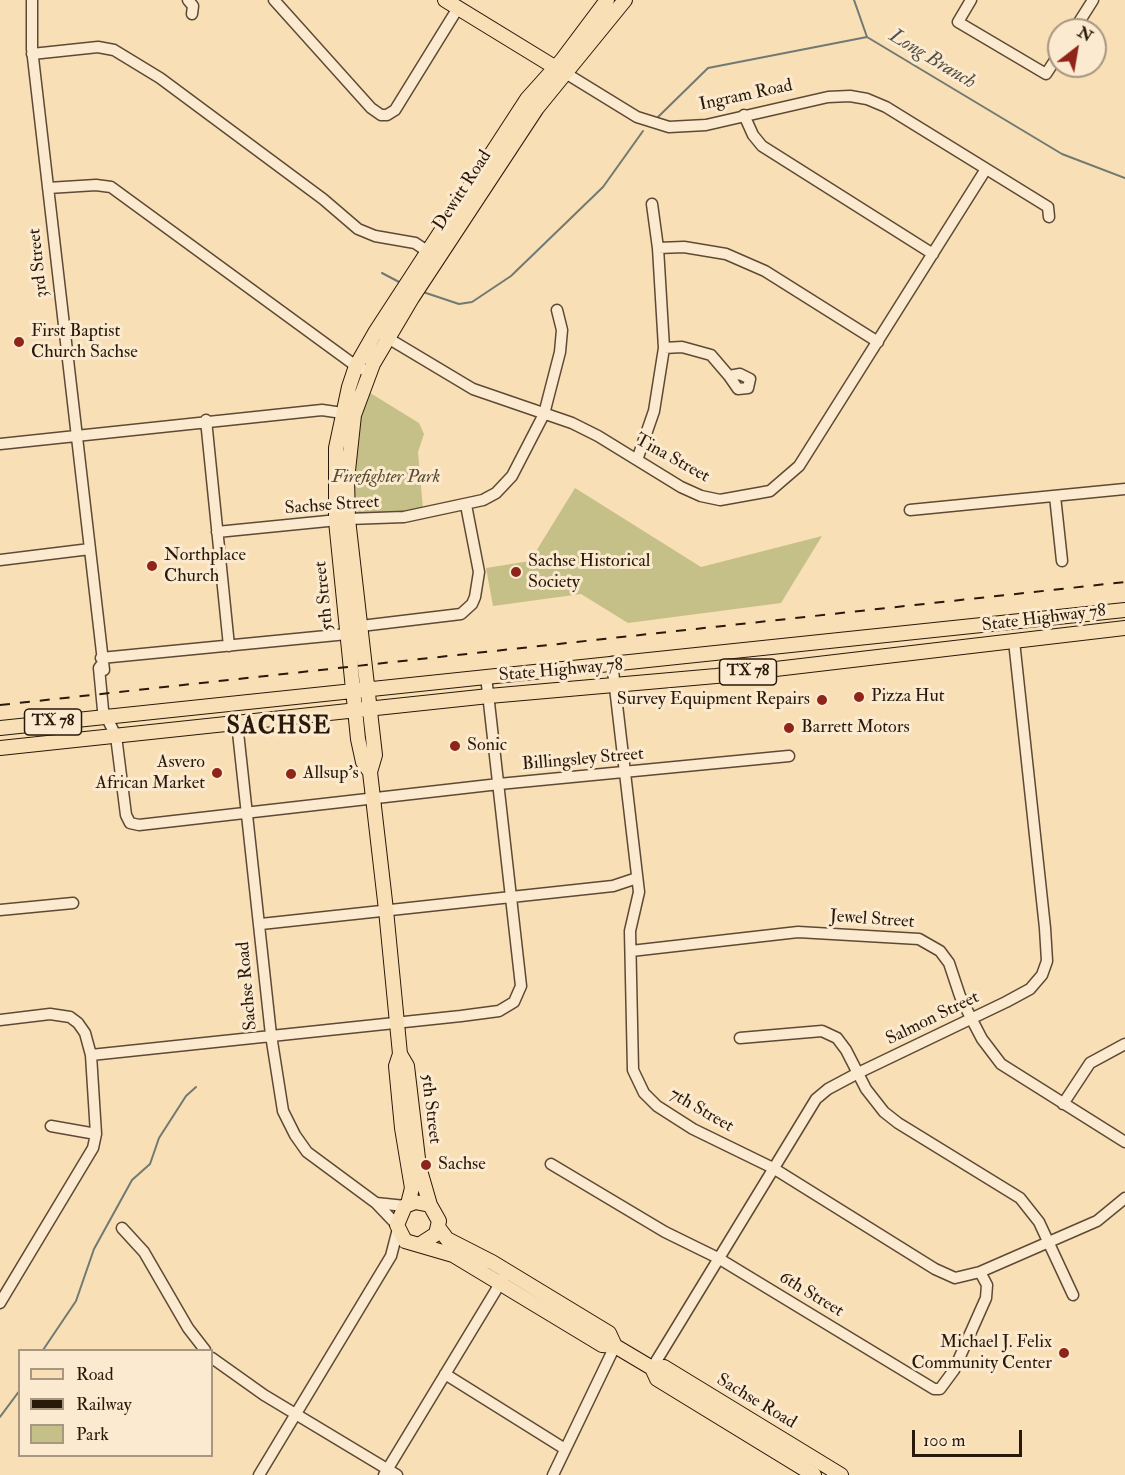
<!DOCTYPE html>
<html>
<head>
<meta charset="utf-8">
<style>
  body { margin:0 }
  #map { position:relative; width:1125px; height:1475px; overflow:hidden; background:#f9dfb5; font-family:"IM FELL Double Pica",serif }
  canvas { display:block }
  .legend { position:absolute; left:18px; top:1349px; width:195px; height:108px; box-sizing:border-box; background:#fbeacf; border:2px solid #a79680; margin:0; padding:8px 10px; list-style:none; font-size:18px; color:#29190a }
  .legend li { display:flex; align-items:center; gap:12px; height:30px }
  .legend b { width:30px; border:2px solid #a79680 }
  .north { position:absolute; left:1047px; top:18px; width:60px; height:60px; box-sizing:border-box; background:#fbeacf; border:2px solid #a79680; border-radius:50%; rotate:31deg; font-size:16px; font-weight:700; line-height:24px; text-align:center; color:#29190a }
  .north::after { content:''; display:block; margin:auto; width:21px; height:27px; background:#8f2418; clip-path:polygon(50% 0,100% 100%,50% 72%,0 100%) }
  .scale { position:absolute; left:912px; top:1430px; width:110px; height:27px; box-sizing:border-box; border:3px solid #29190a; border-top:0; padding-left:8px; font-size:18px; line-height:21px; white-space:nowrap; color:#29190a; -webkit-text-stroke:4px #fbeacf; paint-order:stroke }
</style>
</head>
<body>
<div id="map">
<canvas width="1125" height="1475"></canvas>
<ul class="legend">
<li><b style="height:8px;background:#f9dfb5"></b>Road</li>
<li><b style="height:8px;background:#29190a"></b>Railway</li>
<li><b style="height:16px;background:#c5c088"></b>Park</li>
</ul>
<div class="north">N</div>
<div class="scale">100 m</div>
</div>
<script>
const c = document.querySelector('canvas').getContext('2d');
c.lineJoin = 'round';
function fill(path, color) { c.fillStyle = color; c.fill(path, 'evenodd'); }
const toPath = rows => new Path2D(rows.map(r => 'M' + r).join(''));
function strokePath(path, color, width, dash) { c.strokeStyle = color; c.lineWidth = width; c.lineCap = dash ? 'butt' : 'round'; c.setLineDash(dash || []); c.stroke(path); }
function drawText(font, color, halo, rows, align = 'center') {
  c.font = font + ' "IM FELL Double Pica",serif'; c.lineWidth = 6; c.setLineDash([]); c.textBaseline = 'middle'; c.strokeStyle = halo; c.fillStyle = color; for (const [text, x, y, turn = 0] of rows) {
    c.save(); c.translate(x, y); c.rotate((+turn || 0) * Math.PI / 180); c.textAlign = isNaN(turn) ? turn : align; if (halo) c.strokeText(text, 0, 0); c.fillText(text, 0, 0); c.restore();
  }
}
fill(toPath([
  [367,391,419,423,424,434,418,452,423,509,404,514,352,514,357,421],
  [575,488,701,567,822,536,781,603,628,623,581,594,493,606,486,568,530,561]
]), '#c5c088');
strokePath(toPath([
  [854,0,867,37],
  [658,117,708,68,867,37,1062,154,1125,178],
  [382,273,401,283],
  [423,292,459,304,472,302,511,276,603,187,643,131],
  [43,1350,76,1301,94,1249,132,1180,150,1164,159,1138,186,1096,196,1087],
  [0,1417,20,1390]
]), '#717a72', 2);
const minor = toPath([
  [32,0,32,49,104,670],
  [188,0,193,6,192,14],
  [274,0,371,108,381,115,387,115,395,110,458,8],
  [971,0,958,22,1046,74,1059,54],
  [1074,30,1093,0],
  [32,54,98,47,114,50,160,78,323,199,358,229,375,236,415,243,427,251],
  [567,74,637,117,669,127,706,125,828,97,850,96,867,99,886,107,1048,207,1049,217],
  [744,115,753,135,762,146,933,254],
  [48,188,96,185,111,187,356,366,369,372],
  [658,248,684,247,726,254,765,271,878,342],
  [376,331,473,389,572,423,598,436,681,487,701,496,720,500,770,491,799,466,986,169],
  [664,348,682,347,711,355,729,376],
  [740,374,750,379,748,388,738,389,729,376,740,374],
  [206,420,229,646],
  [0,444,322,410,349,414],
  [637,460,654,411,664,348,658,248,652,204],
  [1055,496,1062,561],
  [910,510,1125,489],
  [217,532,348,519,404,517,483,500,496,493,512,476,544,414,560,352,562,330,557,310],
  [0,560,90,549],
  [101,658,347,634,361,626,461,614,472,604,475,597,479,572,466,505],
  [612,662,639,892,630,931,633,1070,644,1093,657,1106,693,1129,773,1168,935,1269,955,1278,980,1272,1097,1221,1125,1198],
  [102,664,99,668,103,710,116,736,126,815,130,823,139,825,499,784,789,756],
  [237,723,271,1035,283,1111,295,1135,307,1152,376,1203,397,1225],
  [0,910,73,903],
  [261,924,613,886,637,878],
  [631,951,798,932,919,939,940,951,949,963,960,996,971,1018,982,1039,1001,1064,1125,1142],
  [0,1020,50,1014,70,1017,78,1023,85,1033,91,1055,96,1134,93,1148,0,1303],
  [740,1038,822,1031,837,1038,846,1050,866,1089,884,1112,898,1123,1020,1198,1039,1222,1073,1295],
  [91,1055,461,1016,499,1011,514,1002,521,986,486,676],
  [1063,1104,1090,1063,1125,1044],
  [51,1126,96,1134],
  [551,1164,665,1232,718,1258,934,1389,940,1389,954,1370,986,1298,987,1285,980,1272],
  [376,1203,405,1206],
  [122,1228,144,1252,188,1328,205,1350],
  [212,1358,264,1395,397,1475],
  [652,1368,816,1099,828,1089,858,1073,1006,1002,1030,989,1042,975,1047,961,1045,928,1014,641],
  [445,1374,565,1449],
  [259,1475,391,1256,398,1229],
  [384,1475,504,1277],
  [553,1475,615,1346]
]);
const major = toPath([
  [445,0,561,71],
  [0,728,1125,610],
  [0,748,489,696,716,676,1125,628],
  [370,772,375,755,348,519,347,480,354,415,373,364,412,298,537,108,625,0],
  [400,1054,407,1066,419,1167,430,1205],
  [408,1204,412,1188,402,1128,396,1066,400,1054,386,910,370,772,363,762,358,739,336,521,336,448,349,387,356,366,376,331,527,99,562,60,607,0],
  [438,1227,447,1239,492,1262,609,1333,615,1346],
  [419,1245,436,1234,439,1221,430,1205,415,1202,405,1206,397,1225,405,1241,453,1255,602,1345,615,1346,652,1368,657,1379,814,1475],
  [652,1368,664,1367,841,1475]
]);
strokePath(minor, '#5d4a35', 13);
strokePath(major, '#29190a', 16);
strokePath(minor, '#fbeacf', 10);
strokePath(major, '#f9dfb5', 14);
strokePath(toPath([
  [0,705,1125,582]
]), '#29190a', 2, [10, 10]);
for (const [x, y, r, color] of [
  [19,342,6,"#8f2418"],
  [152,566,6,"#8f2418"],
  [516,572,6,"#8f2418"],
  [859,697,6,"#8f2418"],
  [822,700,6,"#8f2418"],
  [789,728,6,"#8f2418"],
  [455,746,6,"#8f2418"],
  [217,773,6,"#8f2418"],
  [291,774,6,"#8f2418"],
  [426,1165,6,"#8f2418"],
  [1064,1353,6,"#8f2418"]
]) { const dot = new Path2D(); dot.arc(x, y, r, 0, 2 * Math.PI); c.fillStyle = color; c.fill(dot); strokePath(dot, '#fbeacf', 2); }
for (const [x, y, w] of [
  [748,672,57],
  [53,722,57]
]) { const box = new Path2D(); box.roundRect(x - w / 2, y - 13, w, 26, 4.5); c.fillStyle = '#fbeacf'; c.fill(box); strokePath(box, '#29190a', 1.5); }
drawText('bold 16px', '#29190a', null, [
  ["TX 78",748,672],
  ["TX 78",53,722]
]);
drawText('18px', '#29190a', '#fbeacf', [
  ["Ingram Road",746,96,-12],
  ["Dewitt Road",463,191,-57],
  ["3rd Street",39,263,-96],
  ["Tina Street",672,459,29],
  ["Sachse Street",332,506,-4],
  ["5th Street",325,596,-96],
  ["State Highway 78",1044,619,-7],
  ["State Highway 78",561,671,-5],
  ["Billingsley Street",583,760,-5],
  ["Jewel Street",872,920,4],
  ["Sachse Road",248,986,-95],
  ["Salmon Street",933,1019,-26],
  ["5th Street",430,1109,83],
  ["7th Street",701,1111,30],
  ["6th Street",811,1295,31],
  ["Sachse Road",756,1402,31]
]);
drawText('18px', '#29190a', '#fbeacf', [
  ["First Baptist",31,332],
  ["Church Sachse",31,353],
  ["Northplace",164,556],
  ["Church",164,577],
  ["Sachse Historical",528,562],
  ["Society",528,583],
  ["Pizza Hut",871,697],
  ["Survey Equipment Repairs",810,700,"right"],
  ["Barrett Motors",801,728],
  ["Sonic",467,746],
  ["Asvero",205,763,"right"],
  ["African Market",205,784,"right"],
  ["Allsup's",303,774],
  ["Sachse",438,1165],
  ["Michael J. Felix",1052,1343,"right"],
  ["Community Center",1052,1364,"right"]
], 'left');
drawText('italic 18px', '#584b30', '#fbeacf', [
  ["Firefighter Park",386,478]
]);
drawText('italic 20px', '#535147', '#fbeacf', [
  ["Long Branch",932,60,31]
]);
c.letterSpacing = '1.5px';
drawText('bold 24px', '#29190a', '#fbeacf', [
  ["SACHSE",279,728]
]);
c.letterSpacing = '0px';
</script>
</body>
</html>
